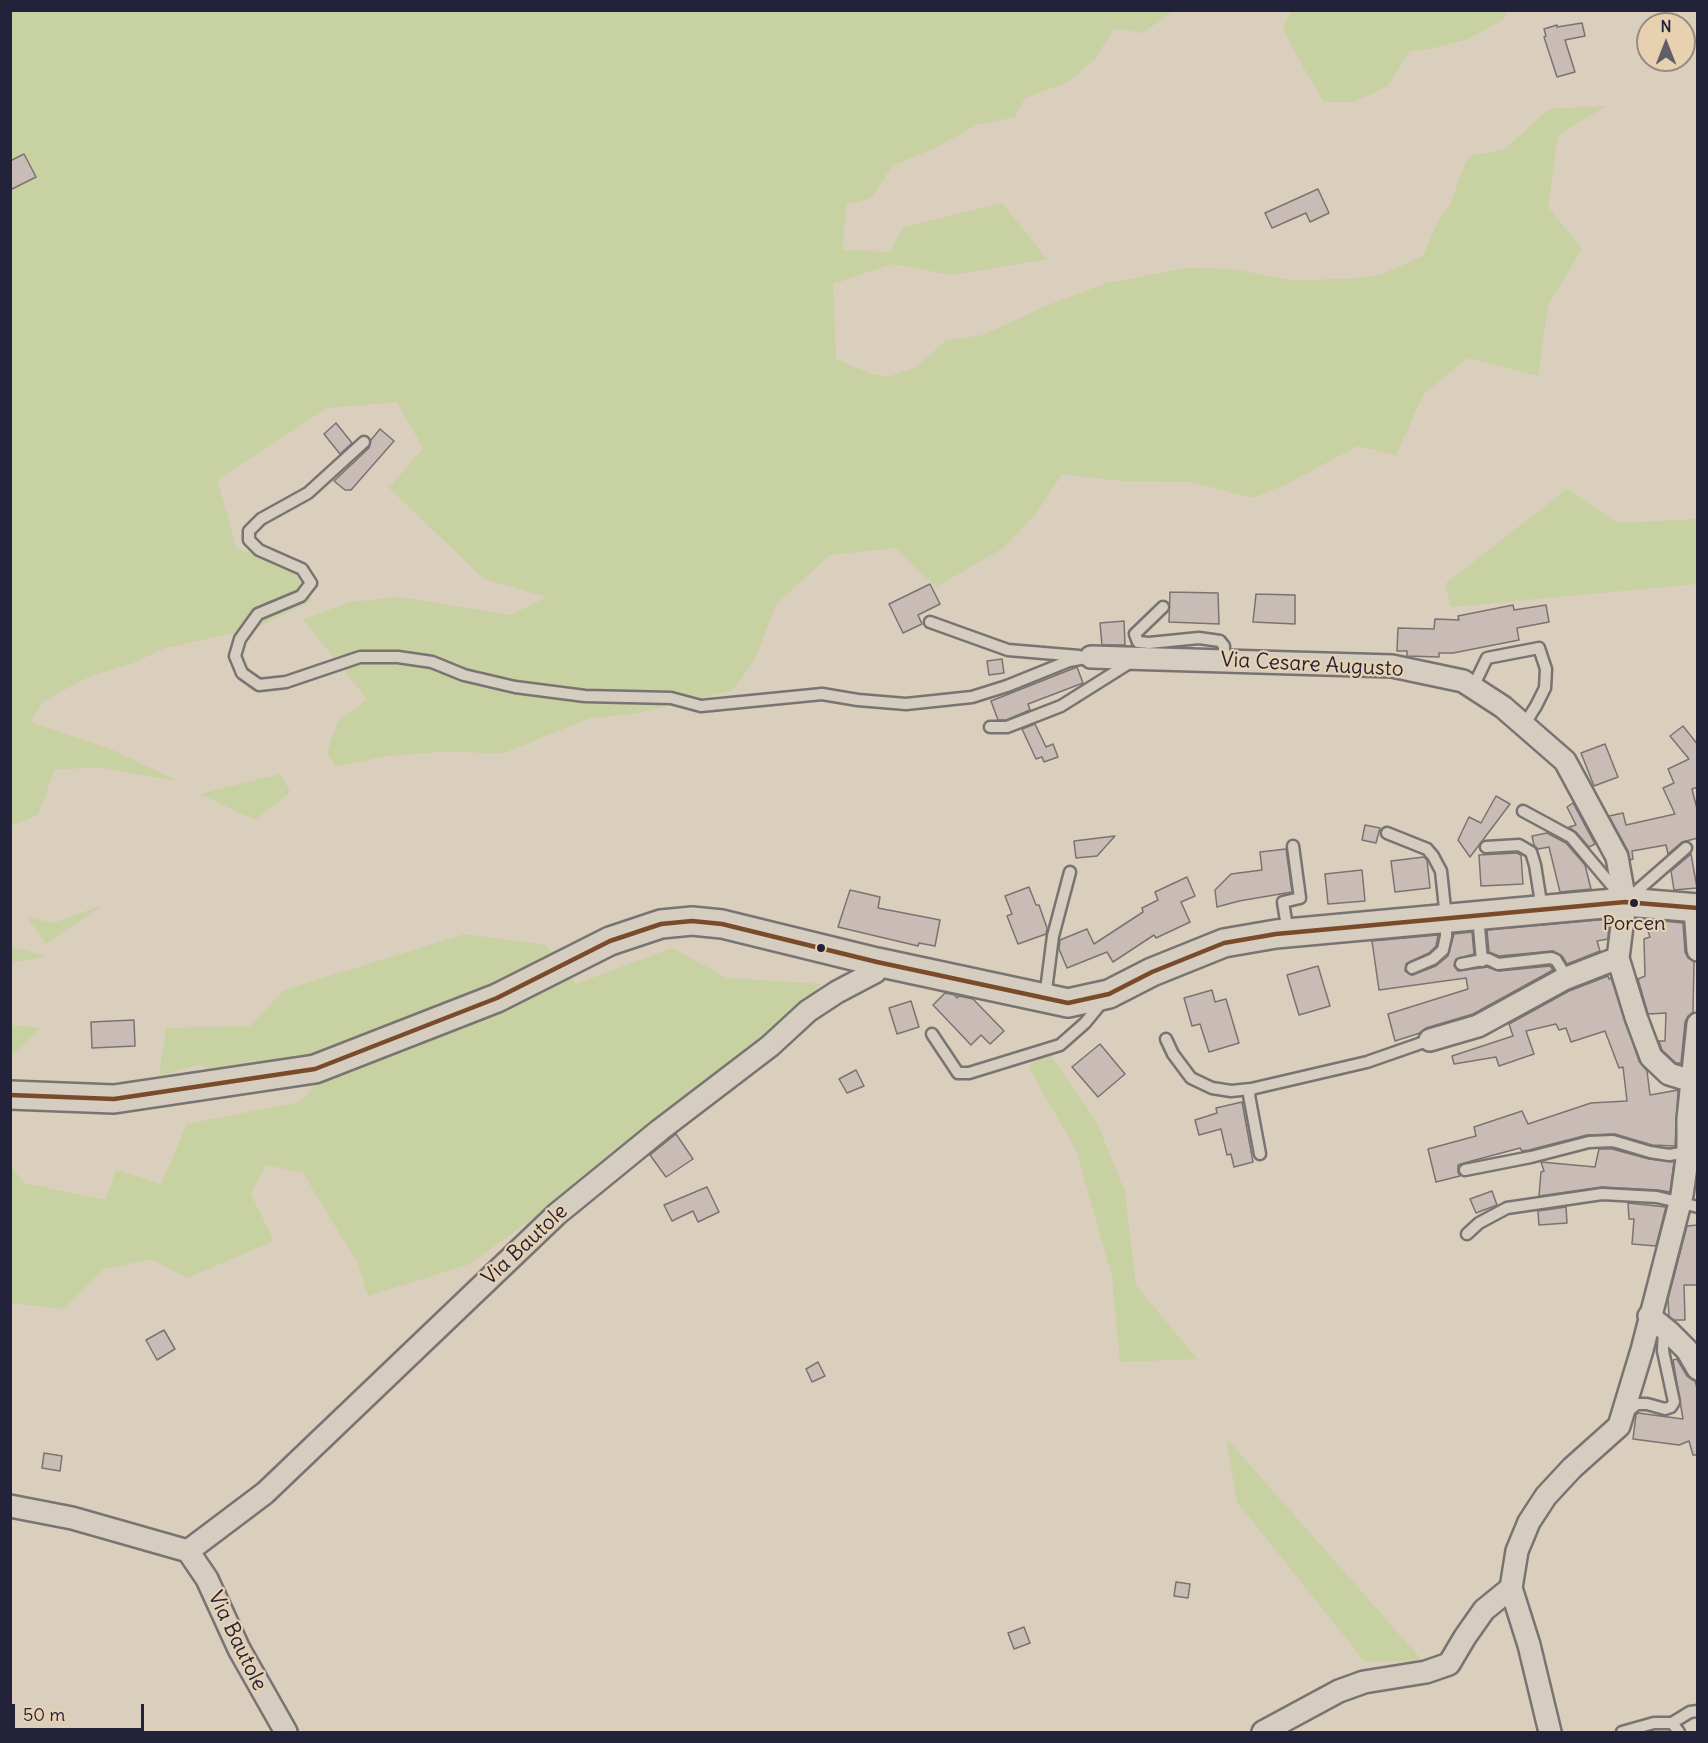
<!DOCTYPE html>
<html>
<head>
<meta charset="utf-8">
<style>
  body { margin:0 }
  #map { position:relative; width:1708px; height:1743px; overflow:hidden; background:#dacebd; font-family:Delius,sans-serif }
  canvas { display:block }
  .frame { position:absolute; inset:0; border:12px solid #22223b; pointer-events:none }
  .north { position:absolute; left:1636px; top:12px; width:60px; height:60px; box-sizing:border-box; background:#e7d1b0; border:2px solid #988b81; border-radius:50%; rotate:0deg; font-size:16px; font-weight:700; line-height:24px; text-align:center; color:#22223b }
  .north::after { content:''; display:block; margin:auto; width:21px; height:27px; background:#625e68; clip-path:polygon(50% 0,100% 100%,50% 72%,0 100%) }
  .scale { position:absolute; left:12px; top:1704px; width:132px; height:27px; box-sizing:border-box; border:3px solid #22223b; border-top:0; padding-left:8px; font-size:18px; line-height:21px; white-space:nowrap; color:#22223b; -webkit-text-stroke:4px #e7d1b0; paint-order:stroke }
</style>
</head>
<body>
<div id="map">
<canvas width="1708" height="1743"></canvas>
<div class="frame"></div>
<div class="north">N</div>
<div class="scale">50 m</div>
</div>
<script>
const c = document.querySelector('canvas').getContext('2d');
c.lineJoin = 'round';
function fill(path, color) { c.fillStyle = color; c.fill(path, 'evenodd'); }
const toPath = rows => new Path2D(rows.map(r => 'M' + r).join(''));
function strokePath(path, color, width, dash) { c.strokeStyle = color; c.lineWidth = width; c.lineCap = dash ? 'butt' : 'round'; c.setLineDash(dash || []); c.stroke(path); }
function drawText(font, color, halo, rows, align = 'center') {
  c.font = font + ' Delius,sans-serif'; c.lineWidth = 4.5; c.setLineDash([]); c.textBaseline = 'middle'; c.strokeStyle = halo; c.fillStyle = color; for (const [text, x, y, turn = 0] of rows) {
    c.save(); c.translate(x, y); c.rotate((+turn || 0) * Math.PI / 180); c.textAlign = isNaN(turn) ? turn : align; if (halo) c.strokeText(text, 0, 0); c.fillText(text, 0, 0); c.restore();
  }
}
fill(toPath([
  [11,11,1174,11,1142,33,1114,28,1095,59,1068,82,1025,98,1015,117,976,125,937,147,892,166,871,198,847,204,842,250,890,252,904,227,1002,203,1047,259,952,275,892,264,833,284,836,359,869,373,888,377,917,367,945,341,983,335,1046,306,1104,284,1185,268,1232,269,1291,280,1351,279,1383,274,1423,256,1438,222,1449,206,1468,157,1505,149,1549,109,1606,106,1558,135,1548,207,1582,249,1548,306,1538,376,1468,358,1424,393,1396,455,1357,446,1289,483,1252,498,1191,482,1121,481,1062,474,1035,515,1003,548,936,587,896,548,830,555,776,604,755,659,733,690,634,714,590,718,504,753,441,752,386,756,335,767,327,752,338,722,367,699,303,619,351,602,399,597,510,615,547,597,484,579,389,488,423,448,397,402,327,408,217,480,237,549,289,564,312,601,253,629,165,648,133,663,89,677,43,701,30,722,110,749,180,782,104,768,55,769,38,815,11,826],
  [1291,11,1291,10,1508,11,1504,19,1468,39,1426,50,1410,51,1388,86,1353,102,1324,102,1297,56,1283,28],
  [1567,489,1618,523,1697,519,1697,584,1451,607,1445,584],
  [281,774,290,792,255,820,200,794],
  [103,905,46,944,27,917,53,923],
  [465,934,545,945,576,984,672,948,727,978,822,984,780,1023,567,1193,470,1264,368,1296,358,1264,303,1173,266,1165,251,1194,274,1241,187,1278,151,1259,104,1269,64,1309,11,1303,10,1164,23,1183,106,1200,116,1170,161,1184,187,1124,300,1102,313,1088,275,1066,210,1072,200,1064,159,1076,166,1028,250,1026,284,990],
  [10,947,11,947,47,956,11,963],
  [11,1025,40,1028,11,1056,10,1025],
  [1049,1053,1097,1123,1125,1192,1136,1285,1197,1359,1120,1362,1112,1276,1076,1150,1028,1066],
  [1226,1438,1422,1660,1365,1662,1237,1502]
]), '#c8d1a1');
const building = toPath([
  [1582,23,1585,36,1565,40,1575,72,1557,77,1544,37,1546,36,1544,29,1557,25,1557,27,1582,23],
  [24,154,36,177,10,190,10,161,24,154],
  [1318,189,1329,213,1310,222,1306,213,1272,228,1265,213,1318,189],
  [336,423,352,443,340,454,324,434,336,423],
  [380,429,394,441,351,490,345,490,334,481,369,448,371,440,380,429],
  [930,584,940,604,918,615,922,624,903,633,889,604,930,584],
  [1170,592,1218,593,1219,624,1169,622,1170,592],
  [1256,594,1295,595,1295,624,1253,622,1256,594],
  [1513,605,1514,610,1546,605,1549,622,1517,628,1519,640,1453,653,1439,653,1439,657,1407,656,1407,651,1397,651,1398,628,1434,629,1435,619,1459,620,1458,616,1513,605],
  [1124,621,1125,645,1102,645,1100,623,1124,621],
  [1002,659,1004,673,989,675,987,661,1002,659],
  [1077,667,1083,683,1028,704,1030,710,1006,720,998,720,991,701,1077,667],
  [1035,724,1046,747,1053,744,1058,757,1044,762,1042,757,1036,759,1022,729,1035,724],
  [1683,726,1698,745,1698,787,1692,789,1698,813,1698,838,1682,842,1668,854,1666,845,1632,851,1633,859,1630,860,1628,851,1609,816,1623,813,1626,825,1675,814,1663,788,1674,783,1668,769,1689,759,1670,736,1683,726],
  [1605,744,1618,777,1594,786,1581,753,1605,744],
  [1496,796,1510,804,1470,857,1458,840,1469,817,1481,823,1496,796],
  [1573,803,1595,844,1589,847,1576,832,1569,827,1576,825,1567,807,1573,803],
  [1365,825,1380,828,1376,843,1362,840,1365,825],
  [1547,833,1566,843,1585,865,1591,889,1560,892,1549,847,1538,849,1534,845,1532,836,1547,833],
  [1115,836,1097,856,1076,858,1074,841,1115,836],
  [1286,849,1292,892,1239,901,1217,907,1215,890,1231,874,1262,870,1260,852,1286,849],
  [1517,853,1521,855,1523,884,1481,886,1479,855,1517,853],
  [1691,854,1697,888,1674,890,1671,871,1691,854],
  [1424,857,1427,860,1430,888,1395,892,1391,861,1424,857],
  [1362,870,1365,901,1328,904,1325,874,1362,870],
  [1187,877,1195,896,1181,902,1190,922,1156,938,1154,935,1113,962,1107,952,1067,968,1059,949,1060,940,1087,929,1094,944,1143,912,1142,908,1158,900,1155,892,1187,877],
  [1029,887,1036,905,1039,905,1047,928,1046,934,1018,944,1007,916,1012,914,1005,896,1029,887],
  [850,890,880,897,878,908,940,920,935,946,919,943,918,946,838,927,850,890],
  [1609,919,1608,939,1597,941,1600,951,1567,964,1562,956,1553,951,1499,956,1489,952,1487,930,1609,919],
  [1644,919,1683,923,1685,952,1688,958,1694,962,1693,1012,1688,1016,1685,1022,1681,1063,1676,1063,1662,1050,1659,1041,1665,1041,1666,1013,1648,1014,1638,979,1645,976,1644,939,1650,937,1644,919],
  [1472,932,1474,954,1456,959,1454,966,1458,971,1487,967,1499,971,1550,966,1553,970,1473,1014,1426,1028,1420,1033,1395,1041,1388,1014,1468,989,1466,978,1379,990,1372,941,1438,935,1436,946,1429,953,1406,964,1405,971,1412,975,1436,966,1448,956,1454,934,1472,932],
  [1318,966,1330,1006,1299,1015,1287,975,1318,966],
  [1608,976,1609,979,1611,978,1639,1061,1647,1071,1650,1095,1678,1090,1675,1146,1652,1145,1615,1134,1587,1135,1529,1150,1522,1151,1520,1148,1464,1163,1458,1165,1458,1172,1460,1176,1436,1182,1428,1149,1476,1136,1474,1127,1522,1111,1528,1124,1591,1103,1627,1101,1623,1067,1619,1068,1605,1031,1571,1042,1566,1028,1559,1030,1556,1024,1526,1031,1534,1054,1499,1066,1496,1057,1454,1064,1452,1056,1513,1036,1509,1024,1569,991,1608,976],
  [1212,990,1215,1002,1226,999,1239,1043,1209,1052,1200,1024,1192,1026,1184,998,1212,990],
  [945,993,955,995,957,998,959,996,973,999,1004,1031,990,1044,981,1035,971,1045,933,1005,945,993],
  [911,1001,919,1027,897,1034,889,1008,911,1001],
  [134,1020,135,1046,92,1048,91,1022,134,1020],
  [1100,1044,1125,1074,1098,1097,1072,1067,1100,1044],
  [856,1070,864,1086,847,1093,839,1079,856,1070],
  [1242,1102,1253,1162,1234,1167,1231,1154,1227,1155,1221,1129,1199,1135,1195,1120,1217,1113,1216,1108,1242,1102],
  [676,1134,693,1159,666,1177,650,1155,676,1134],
  [1599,1149,1612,1149,1649,1159,1674,1162,1670,1192,1658,1190,1602,1187,1539,1196,1541,1172,1544,1171,1541,1162,1595,1167,1599,1149],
  [707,1187,719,1212,698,1222,693,1211,672,1221,664,1205,707,1187],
  [1492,1191,1497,1205,1476,1213,1470,1199,1492,1191],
  [1628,1203,1666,1207,1656,1246,1632,1244,1634,1219,1629,1219,1628,1203],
  [1566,1207,1567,1223,1539,1225,1538,1211,1566,1207],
  [1698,1225,1698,1285,1684,1285,1685,1320,1674,1320,1669,1316,1668,1299,1687,1226,1698,1225],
  [164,1330,175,1349,157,1360,146,1340,164,1330],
  [1677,1359,1687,1376,1695,1381,1698,1391,1698,1455,1693,1455,1689,1441,1679,1445,1633,1439,1636,1415,1638,1413,1683,1419,1673,1360,1677,1359],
  [818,1362,825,1376,812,1382,806,1369,818,1362],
  [44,1453,62,1456,60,1471,42,1468,44,1453],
  [1176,1582,1190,1584,1188,1598,1174,1596,1176,1582],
  [1024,1627,1030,1643,1014,1649,1008,1633,1024,1627]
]);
fill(building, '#c9bcb6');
strokePath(building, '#797471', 1.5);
const service = toPath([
  [364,442,308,493,261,519,249,531,249,540,259,550,302,569,311,583,301,596,258,614,240,639,235,656,242,673,259,685,286,682,360,657,398,657,432,662,464,675,515,687,585,696,671,698,701,706,822,694,858,700,906,704,972,697,1007,686,1069,661,1091,657],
  [1163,607,1135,634,1138,642,1149,643,1199,638,1220,641,1224,646,1224,660],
  [930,622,1008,650,1079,656],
  [1473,687,1487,658,1539,648,1546,669,1545,688,1536,706,1524,725],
  [990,727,1007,727,1061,706,1131,662],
  [1523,811,1571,837,1619,894],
  [1387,833,1427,849,1433,856,1441,871,1446,918,1446,936,1443,950,1433,959,1412,968],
  [1486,847,1519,845,1531,852,1535,865,1542,909],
  [1630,897,1686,848],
  [1478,916,1482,961],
  [1288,933,1283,902,1300,898,1293,846],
  [1461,964,1488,959,1498,964,1551,958,1556,960,1567,978],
  [1045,998,1053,936,1070,872],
  [932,1034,958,1073,969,1073,1060,1045,1085,1023,1103,1001],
  [1166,1039,1173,1054,1191,1078,1212,1088,1231,1091,1251,1089],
  [1260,1154,1249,1095,1251,1089,1367,1062,1430,1040],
  [1465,1170,1531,1157,1589,1142,1613,1141,1650,1152,1669,1155,1688,1152],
  [1467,1234,1479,1223,1507,1208,1602,1194,1657,1197,1698,1207],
  [1625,1414,1637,1404,1647,1404,1665,1409,1671,1407,1674,1402,1663,1351,1664,1328],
  [1672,1723,1690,1712,1698,1711],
  [1622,1732,1654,1723,1672,1723,1679,1732]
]);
const minor = toPath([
  [1091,657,1392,666,1463,681,1503,707,1565,761,1617,857,1625,902,1618,958,1636,1017,1651,1057,1669,1074,1692,1081],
  [1695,909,1698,950],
  [1430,1040,1478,1026,1564,979,1618,958],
  [1649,1316,1669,1332,1687,1350,1698,1369],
  [10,1506,72,1518,188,1551,207,1579,239,1649,286,1732],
  [188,1551,265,1493,557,1214,660,1130,770,1046,808,1011,837,992,875,972,877,962],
  [1511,1588,1529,1645,1550,1732],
  [1263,1732,1339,1691,1364,1682,1426,1672,1449,1664,1465,1637,1484,1610,1511,1588,1517,1551,1529,1522,1546,1496,1572,1468,1619,1426,1642,1350,1682,1195,1688,1152,1688,1119,1698,1024]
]);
const tertiary = toPath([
  [10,1095,114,1099,315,1069,497,998,610,941,661,924,692,921,722,924,877,962,1068,1003,1109,994,1152,972,1224,943,1276,934,1625,902,1698,908]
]);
strokePath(service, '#797471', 15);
strokePath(minor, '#797471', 26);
strokePath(tertiary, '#797471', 32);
strokePath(service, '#d6cdc1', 10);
strokePath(minor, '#d6cdc1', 21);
strokePath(tertiary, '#d6cdc1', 27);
strokePath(toPath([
  [10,1095,114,1099,315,1069,497,998,610,941,661,924,692,921,722,924,877,962,1068,1003,1109,994,1152,972,1224,943,1276,934,1625,902,1698,908]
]), '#7a4b2a', 4.5);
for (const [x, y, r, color] of [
  [1634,903,5,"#22223b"],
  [821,948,5,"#22223b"]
]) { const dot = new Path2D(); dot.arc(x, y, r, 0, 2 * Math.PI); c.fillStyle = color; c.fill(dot); strokePath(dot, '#e7d1b0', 2); }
drawText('20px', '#22223b', '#e7d1b0', [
  ["Porcen",1634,924]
]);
drawText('21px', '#22223b', '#e7d1b0', [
  ["Via Cesare Augusto",1312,665,3],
  ["Via Bautole",525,1245,-43],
  ["Via Bautole",237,1641,64]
]);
</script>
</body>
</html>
